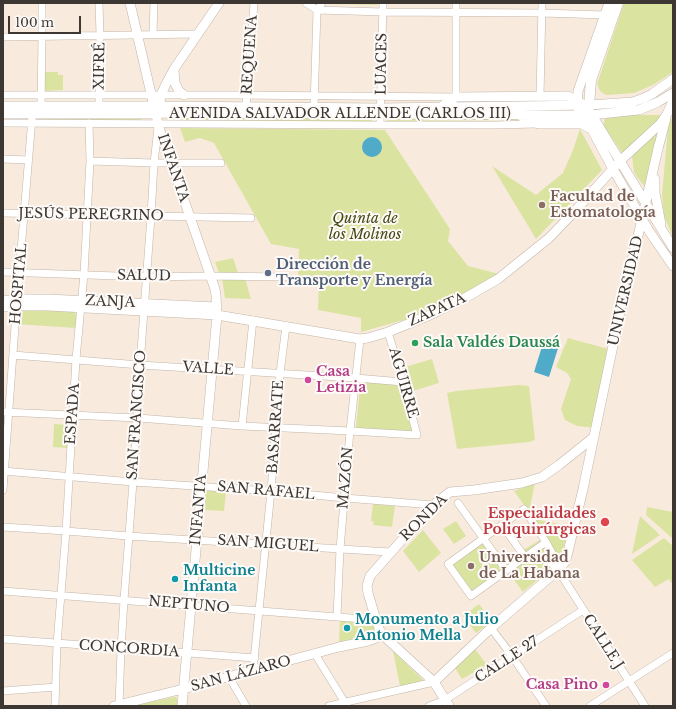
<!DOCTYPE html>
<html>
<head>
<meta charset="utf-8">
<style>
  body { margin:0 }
  #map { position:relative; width:676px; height:709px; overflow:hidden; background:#f8ebde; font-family:"Libre Baskerville",serif }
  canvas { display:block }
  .frame { position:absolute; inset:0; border:4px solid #3c3732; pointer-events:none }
  .scale { position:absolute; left:8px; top:16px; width:73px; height:18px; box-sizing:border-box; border:2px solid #3c3732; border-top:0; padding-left:5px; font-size:12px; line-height:14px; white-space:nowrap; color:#3c3732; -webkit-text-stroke:3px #fdfaf8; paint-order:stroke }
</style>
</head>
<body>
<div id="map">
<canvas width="676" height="709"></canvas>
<div class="frame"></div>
<div class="scale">100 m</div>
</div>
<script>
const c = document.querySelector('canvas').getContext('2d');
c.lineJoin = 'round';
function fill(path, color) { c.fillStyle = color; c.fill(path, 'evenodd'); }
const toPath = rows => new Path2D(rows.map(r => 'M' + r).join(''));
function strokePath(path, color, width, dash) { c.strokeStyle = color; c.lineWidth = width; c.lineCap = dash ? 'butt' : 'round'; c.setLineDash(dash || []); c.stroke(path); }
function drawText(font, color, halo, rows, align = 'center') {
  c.font = font + ' "Libre Baskerville",serif'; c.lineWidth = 4; c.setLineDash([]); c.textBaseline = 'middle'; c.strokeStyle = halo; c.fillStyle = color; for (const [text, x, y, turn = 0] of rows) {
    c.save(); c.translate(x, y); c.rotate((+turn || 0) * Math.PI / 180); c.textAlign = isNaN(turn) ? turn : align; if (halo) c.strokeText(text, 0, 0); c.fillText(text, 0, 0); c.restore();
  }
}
fill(toPath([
  [328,3,378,3,378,5,327,4],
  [624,3,673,3,673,72,653,85,634,93,607,95,604,94,600,91,597,84],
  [45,72,58,72,58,75,63,75,63,90,45,91],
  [609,115,662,115,660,119,623,154,604,127,604,121,607,117],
  [673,115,673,237,664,216,662,194,668,128],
  [372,116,372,121,167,121,167,117],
  [387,116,510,116,515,120,387,121],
  [38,117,141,117,141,121,38,121],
  [180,128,385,130,450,229,448,241,468,266,499,274,483,284,407,319,361,332,361,318,318,310,319,280,298,276,299,249,271,244,214,143,200,138,185,142],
  [580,129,602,170,536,239,492,166,536,195,563,173,573,150],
  [658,132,645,187,637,177,634,172,632,156],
  [233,258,238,273,219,273,215,262],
  [222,278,245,278,251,299,225,298],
  [17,306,74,312,77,316,76,328,16,324],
  [568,338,612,350,596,428,577,426,565,420,561,409,571,379,567,373,556,367],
  [432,359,439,383,413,391,405,367],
  [364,382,402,385,414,433,356,428,360,386],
  [519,385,529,386,535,440,529,442,457,449,447,393,456,391],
  [54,424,69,425,67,448,53,447],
  [535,483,529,512,514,491],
  [206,489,226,491,224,511,205,510],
  [373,504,395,506,392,527,373,525,374,522,371,521],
  [647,507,673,512,672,538,646,515],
  [640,516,660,535,632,554,638,525],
  [535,519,569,526,562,554,558,558],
  [456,521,466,536,454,544,443,529],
  [423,530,441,553,419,572,403,551],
  [483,538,506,570,471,596,448,564],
  [664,538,673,546,673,585,669,579,655,587,632,560],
  [540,540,549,553,547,560,551,568,523,592,509,573,528,559,523,550],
  [479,604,492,621,476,633,463,616],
  [340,619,372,621,376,629,374,633,370,635,339,642],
  [475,649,487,665,462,679,455,668],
  [393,651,425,682,400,686],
  [174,697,176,697,177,698,177,706,132,706]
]), '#dbe3a1');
fill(toPath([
  '362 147a10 10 0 1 1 20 0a10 10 0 1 1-20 0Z',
  [545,337,560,342,549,377,534,372]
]), '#50abc9');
const minor = toPath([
  [306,3,317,10,383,12,542,13,605,15],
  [153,34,154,3],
  [3,37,197,34],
  [3,95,235,95,456,97,456,3],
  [540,97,542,3],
  [99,100,100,35,99,3],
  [246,106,254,3],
  [314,107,317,10,322,3],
  [37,109,41,106,42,36,42,3],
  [3,123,380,125,496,125,536,124],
  [380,125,383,3],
  [3,159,28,160],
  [90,161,154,163,221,163],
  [3,213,251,218],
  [3,272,146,277,211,276,285,277],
  [13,355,140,365,356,378,403,382],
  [3,412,138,418,242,426,350,431,417,435,403,382,388,332],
  [242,426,253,320],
  [3,471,133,482,271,491,345,498,433,505],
  [3,490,17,299,32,118],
  [458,503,506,570],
  [502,525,525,557,536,557,543,558,550,562,558,570,645,706],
  [3,527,66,531,128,536,390,552],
  [546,542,471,596,448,564,524,509,546,542,560,568],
  [3,591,376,620],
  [337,617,340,549,350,431,360,339],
  [491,628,512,656,546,706],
  [3,639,255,658],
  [315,654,347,706],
  [253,670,271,491,280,373,286,326],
  [229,677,246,706],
  [3,691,56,687],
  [55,706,57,644,66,531,76,359,84,274,90,161,89,123],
  [119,706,121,649,124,600,133,482,140,365,151,216,154,163,158,128],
  [329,706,434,682],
  [429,706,445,700,583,610],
  [590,706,673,653]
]);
const major = toPath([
  [130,3,159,128,215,289,216,295,217,315,182,706],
  [609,3,578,91,577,106,581,115,592,130,613,169,649,231,673,266],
  [174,70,175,83,179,91,184,95],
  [3,106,154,106],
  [159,106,381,108,589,105,633,102,644,98,652,94,673,79],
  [442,106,456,97,568,96,577,101,584,105,592,115,673,248],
  [159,110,161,95,165,86,174,69,219,3],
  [159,113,590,115,639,110,658,102,673,93],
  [3,114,156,114],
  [522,117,538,124,582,124,589,128],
  [658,149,666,118],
  [655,179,655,193,661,224],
  [3,301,17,299,47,299,217,307],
  [3,307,17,306,48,306,217,315,360,339,368,338,388,332,430,315,465,298,498,279,549,238,574,212,620,161,660,124,667,114,673,101],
  [434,682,491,628,558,570,565,562,567,556,583,489,624,293,642,219,659,144],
  [114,706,183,689,339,647,368,641,376,638,379,632,379,629],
  [449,706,434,682,387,639,380,631,376,620,368,593,367,586,370,576,433,505,450,492,474,490,522,483,542,477,559,465,594,437]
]);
const highway = toPath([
  [589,105,591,80,618,3],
  [154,106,159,106],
  [156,114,159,113]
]);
strokePath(minor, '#c2b5a9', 8);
strokePath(major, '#c2b5a9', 10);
strokePath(highway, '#c2b5a9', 11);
strokePath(minor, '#fff', 7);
strokePath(major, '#fff', 9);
strokePath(highway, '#fff', 10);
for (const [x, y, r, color] of [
  [542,205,4,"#8d6e63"],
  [268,273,4,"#5c6f8a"],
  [415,343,4,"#2e9e5b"],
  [308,380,4,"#d1479c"],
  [605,522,5,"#e0444e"],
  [471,566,4,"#8d6e63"],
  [175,579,4,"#0f9aa8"],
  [347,628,4,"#0f9aa8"],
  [606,685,4,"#d1479c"]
]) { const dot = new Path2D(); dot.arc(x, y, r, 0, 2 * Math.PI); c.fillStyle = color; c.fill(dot); strokePath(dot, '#fdfaf8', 1.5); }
drawText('14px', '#3c3732', '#fdfaf8', [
  ["REQUENA",250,55,-86],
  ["LUACES",382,64,-89],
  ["XIFRÉ",100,66,-89],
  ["AVENIDA SALVADOR ALLENDE (CARLOS III)",340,114],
  ["INFANTA",173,168,71],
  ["JESÚS PEREGRINO",91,215,1],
  ["SALUD",144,276,1],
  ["HOSPITAL",19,284,-85],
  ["UNIVERSIDAD",626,291,-77],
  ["ZANJA",110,302,2],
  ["ZAPATA",437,310,-24],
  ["VALLE",208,369,4],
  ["AGUIRRE",403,383,74],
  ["ESPADA",73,414,-86],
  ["SAN FRANCISCO",137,415,-86],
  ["BASARRATE",276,427,-86],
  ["MAZÓN",346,478,-85],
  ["SAN RAFAEL",266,491,5],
  ["INFANTA",199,510,-85],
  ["RONDA",424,518,-45],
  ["SAN MIGUEL",268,544,4],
  ["NEPTUNO",189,605,5],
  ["CALLE J",603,642,57],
  ["CONCORDIA",129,649,4],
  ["CALLE 27",507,660,-33],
  ["SAN LÁZARO",241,674,-15]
]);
drawText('bold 14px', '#785e54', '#fdfaf8', [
  ["Facultad de",550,197],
  ["Estomatología",550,213],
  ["Universidad",479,558],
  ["de La Habana",479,574]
], 'left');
drawText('italic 14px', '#454912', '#fdfaf8', [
  ["Quinta de",365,219],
  ["los Molinos",365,235]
]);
drawText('bold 14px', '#4e5e75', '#fdfaf8', [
  ["Dirección de",276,265],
  ["Transporte y Energía",276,281]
], 'left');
drawText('bold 14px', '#27864d', '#fdfaf8', [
  ["Sala Valdés Daussá",423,343]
], 'left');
drawText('bold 14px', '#b23c85', '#fdfaf8', [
  ["Casa",316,372],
  ["Letizia",316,388],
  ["Casa Pino",598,685,"right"]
], 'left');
drawText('bold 14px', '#be3a42', '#fdfaf8', [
  ["Especialidades",596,514],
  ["Poliquirúrgicas",596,530]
], 'right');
drawText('bold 14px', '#0d838f', '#fdfaf8', [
  ["Multicine",183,571],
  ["Infanta",183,587],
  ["Monumento a Julio",355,620],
  ["Antonio Mella",355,636]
], 'left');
</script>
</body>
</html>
